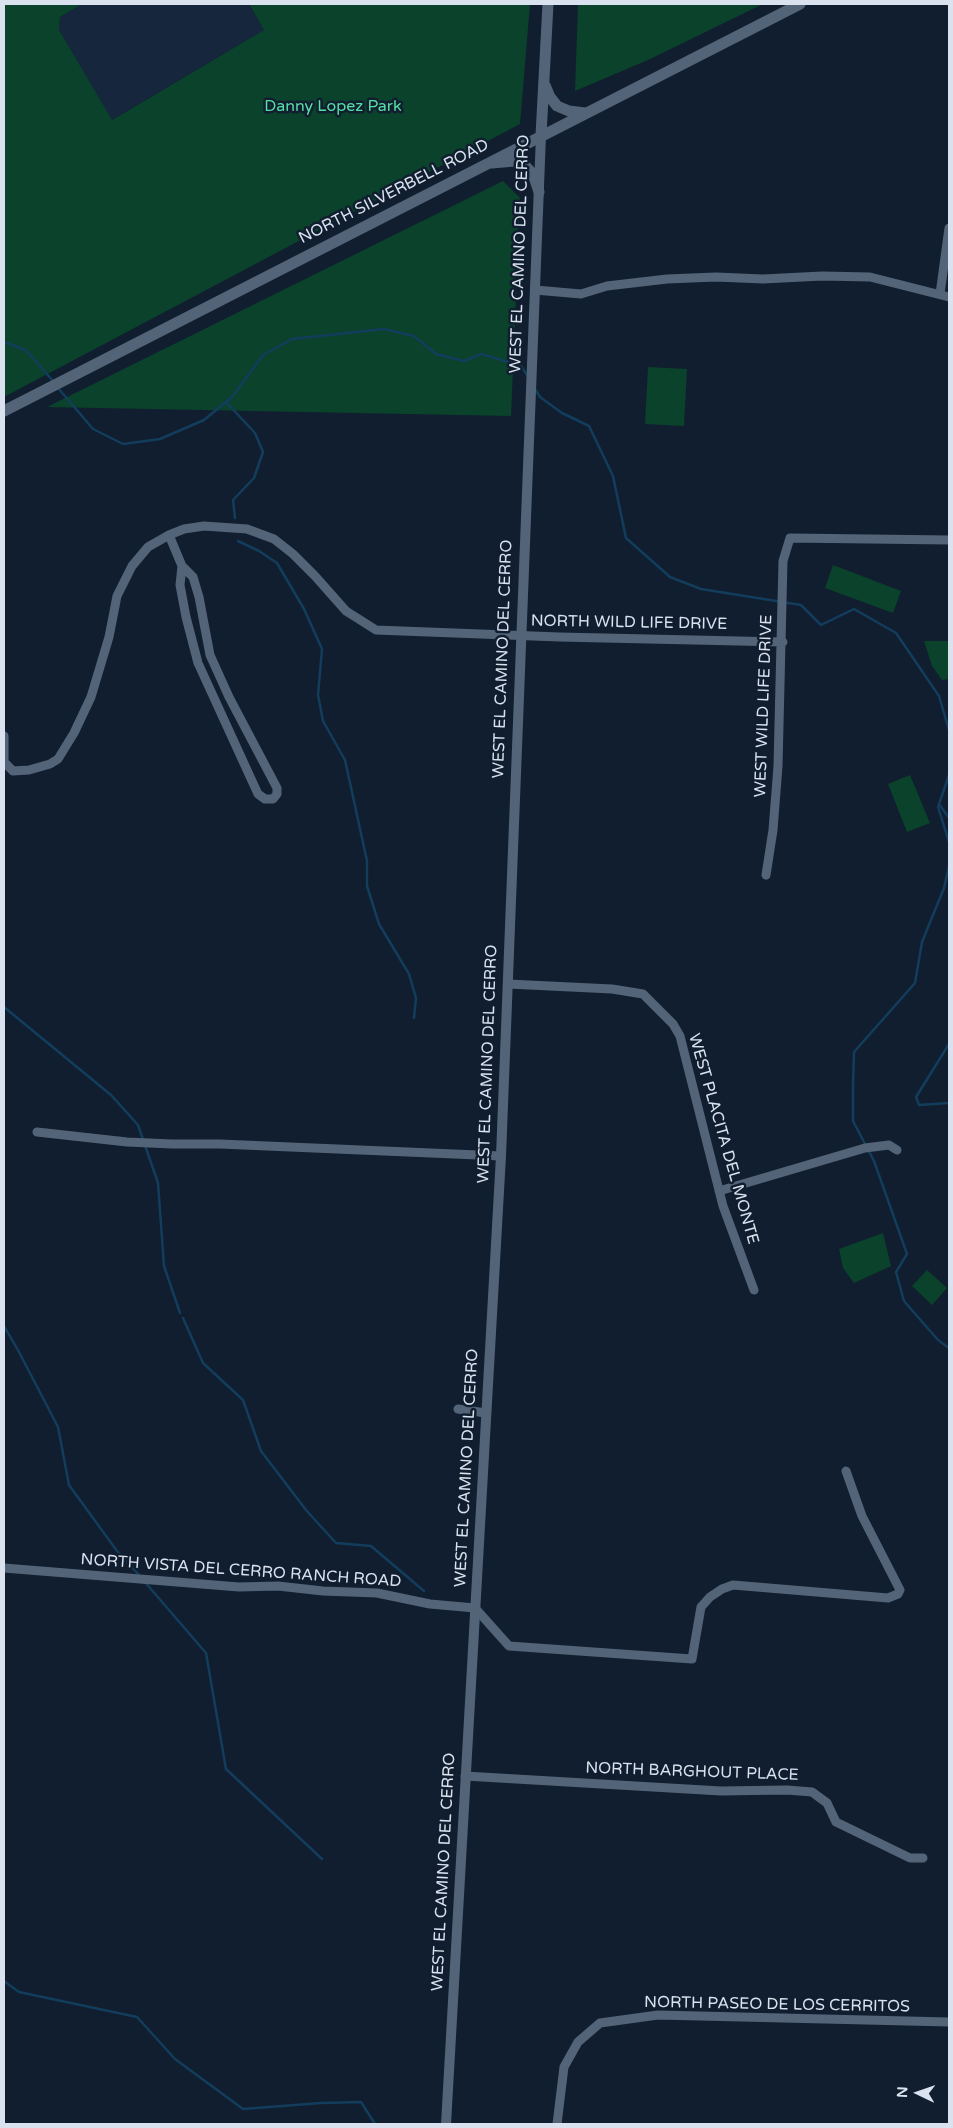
<!DOCTYPE html>
<html>
<head>
<meta charset="utf-8">
<style>
  body { margin:0 }
  #map { position:relative; width:953px; height:2128px; overflow:hidden; background:#111e2f; font-family:"Varela Round",sans-serif }
  canvas { display:block }
  .frame { position:absolute; inset:0; border:5px solid #d9e2ee; pointer-events:none }
  .north { position:absolute; left:893px; top:2068px; width:50px; height:50px; -webkit-text-stroke:4px #111e2f; paint-order:stroke; rotate:273deg; font-size:14px; font-weight:700; line-height:20px; text-align:center; color:#d9e2ee }
  .north::after { content:''; display:block; margin:auto; width:18px; height:22px; background:#d9e2ee; clip-path:polygon(50% 0,100% 100%,50% 72%,0 100%) }
</style>
</head>
<body>
<div id="map">
<canvas width="953" height="2128"></canvas>
<div class="frame"></div>
<div class="north">N</div>
</div>
<script>
const c = document.querySelector('canvas').getContext('2d');
c.lineJoin = 'round';
function fill(path, color) { c.fillStyle = color; c.fill(path, 'evenodd'); }
const toPath = rows => new Path2D(rows.map(r => 'M' + r).join(''));
function strokePath(path, color, width, dash) { c.strokeStyle = color; c.lineWidth = width; c.lineCap = dash ? 'butt' : 'round'; c.setLineDash(dash || []); c.stroke(path); }
function drawText(font, color, halo, rows, align = 'center') {
  c.font = font + ' "Varela Round",sans-serif'; c.lineWidth = 5; c.setLineDash([]); c.textBaseline = 'middle'; c.strokeStyle = halo; c.fillStyle = color; for (const [text, x, y, turn = 0] of rows) {
    c.save(); c.translate(x, y); c.rotate((+turn || 0) * Math.PI / 180); c.textAlign = isNaN(turn) ? turn : align; if (halo) c.strokeText(text, 0, 0); c.fillText(text, 0, 0); c.restore();
  }
}
fill(toPath([
  [82,4,248,4,264,30,111,120,59,30,60,17]
]), '#16273d');
fill(toPath([
  [4,4,82,4,60,17,59,30,112,120,264,30,249,4,530,4,520,124,4,397],
  [578,4,763,4,648,60,575,91],
  [503,181,520,198,511,416,47,407],
  [648,367,687,369,684,426,645,424],
  [833,565,901,591,893,613,825,588],
  [924,641,949,641,949,679,942,680,932,666],
  [910,775,930,823,907,832,888,784],
  [883,1233,891,1266,854,1283,843,1268,839,1249],
  [927,1270,947,1288,932,1305,912,1286]
]), '#0a422b');
strokePath(toPath([
  [4,342,26,350,53,381],
  [58,388,93,429,123,444,160,439,204,420,232,397,263,355,292,339,384,329,414,336,436,354,464,361,482,354,521,366,527,375],
  [535,389,540,397,562,413,589,426,613,476,626,538,670,577,701,589,801,605,821,625,854,609,896,633,939,696,949,730],
  [226,402,255,433,263,452,254,478,233,500,235,518],
  [238,541,259,551,277,563,304,609,322,649,318,695,323,721,345,760,367,861,367,886,379,924,409,974,416,998,414,1018],
  [949,775,938,807,949,842],
  [939,804,949,818],
  [949,866,944,888,922,942,915,983,854,1052,853,1087,853,1121,874,1161,907,1254,896,1272,904,1301,938,1340,949,1348],
  [4,1007,111,1095,138,1125,158,1183,164,1266,180,1313],
  [949,1044,916,1097,919,1105,949,1103],
  [183,1318,203,1363,243,1400,261,1451,306,1510,336,1543,371,1546,424,1591],
  [4,1326,19,1352,58,1427,69,1485,117,1551,139,1575],
  [144,1581,206,1653,226,1769,322,1859],
  [4,1981,19,1992,137,2017,175,2059,243,2109,321,2103,361,2102,375,2124]
]), '#123d5c', 2.5);
strokePath(toPath([
  [535,290,581,294,607,286,667,279,716,277,763,279,822,276,870,277,949,297],
  [940,294,949,228],
  [169,535,182,566,193,577,199,597,210,655,229,697,277,788,277,794,273,799,265,799,258,794,198,663,186,617,180,585,182,566],
  [4,736,4,762,13,771,29,770,50,764,58,759,74,733,91,697,109,637,117,596,132,566,148,547,169,535,184,529,204,526,247,529,274,539,293,554,315,576,346,611,376,630,559,637,783,642],
  [766,875,773,830,778,766,783,561,790,538,949,540],
  [508,984,612,989,643,994,673,1024,680,1036,723,1206,754,1290],
  [37,1132,127,1142,172,1144,220,1144,501,1156],
  [719,1191,865,1148,889,1145,897,1150],
  [458,1409,486,1413],
  [4,1568,239,1587,278,1586,323,1591,377,1593,430,1604,475,1608,509,1646,692,1659,701,1607,710,1597,722,1589,733,1585,888,1598,898,1594,900,1590,862,1516,846,1471],
  [465,1776,721,1791,787,1790,812,1792,827,1803,836,1822,910,1858,923,1858],
  [557,2124,564,2067,578,2042,600,2023,658,2015,949,2022]
]), '#546478', 9);
strokePath(toPath([
  [446,2124,501,1156,541,135]
]), '#546478', 10);
strokePath(toPath([
  [545,85,550,97,557,106,569,111,585,113],
  [541,135,548,4],
  [492,163,514,161,525,166,533,174,539,192],
  [4,411,800,4]
]), '#546478', 11);
drawText('16px', '#55dfa2', '#111e2f', [
  ["Danny Lopez Park",333,107]
]);
drawText('16px', '#d9e2ee', '#111e2f', [
  ["NORTH SILVERBELL ROAD",394,192,-27],
  ["WEST EL CAMINO DEL CERRO",520,254,-88],
  ["NORTH WILD LIFE DRIVE",629,623,1],
  ["WEST EL CAMINO DEL CERRO",503,659,-88],
  ["WEST WILD LIFE DRIVE",764,706,-88],
  ["WEST EL CAMINO DEL CERRO",488,1064,-88],
  ["WEST PLACITA DEL MONTE",723,1139,74],
  ["WEST EL CAMINO DEL CERRO",467,1468,-87],
  ["NORTH VISTA DEL CERRO RANCH ROAD",241,1571,4],
  ["NORTH BARGHOUT PLACE",692,1772,2],
  ["WEST EL CAMINO DEL CERRO",444,1872,-87],
  ["NORTH PASEO DE LOS CERRITOS",777,2005,1]
]);
</script>
</body>
</html>
